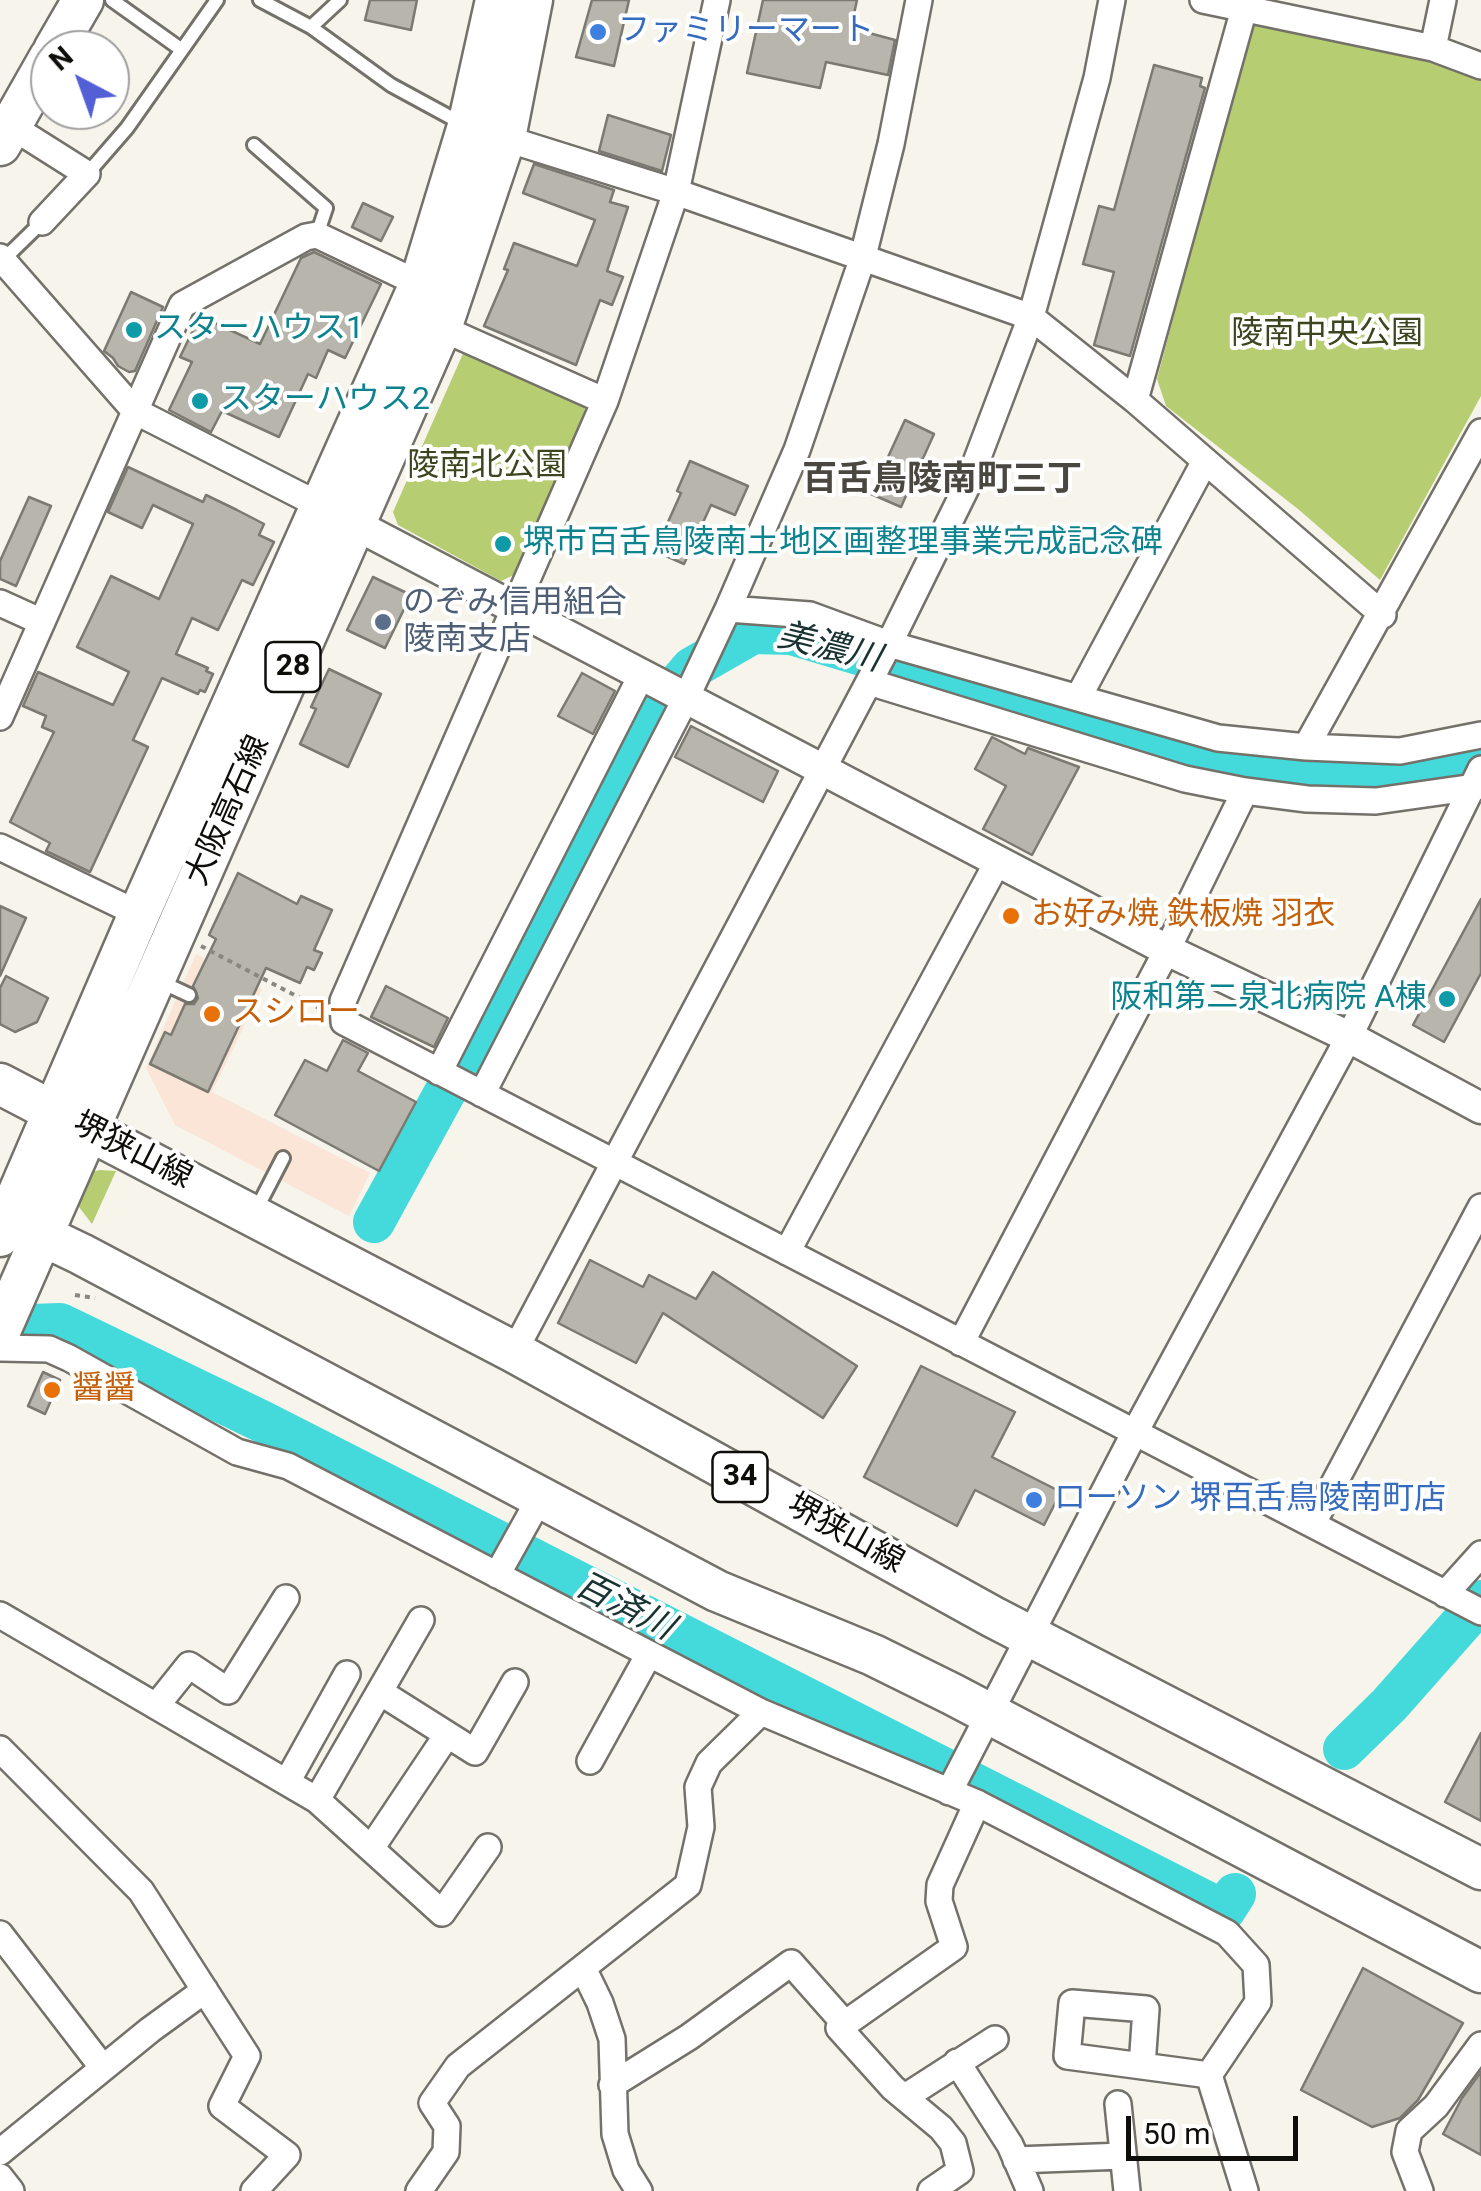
<!DOCTYPE html>
<html>
<head>
<meta charset="utf-8">
<style>
  body { margin:0 }
  #map { position:relative; width:1481px; height:2191px; overflow:hidden; background:#f6f4eb; font-family:Roboto,sans-serif }
  canvas { display:block }
  .north { position:absolute; left:30px; top:30px; width:100px; height:100px; box-sizing:border-box; background:#fff; border:2px solid #9f9e9d; border-radius:50%; rotate:319deg; font-size:28px; font-weight:700; line-height:40px; text-align:center; color:#0e0d0a }
  .north::after { content:''; display:block; margin:auto; width:35px; height:45px; background:#525fd5; clip-path:polygon(50% 0,100% 100%,50% 72%,0 100%) }
  .scale { position:absolute; left:1126px; top:2116px; width:172px; height:45px; box-sizing:border-box; border:5px solid #0e0d0a; border-top:0; padding-left:12px; font-size:30px; line-height:35px; white-space:nowrap; color:#0e0d0a; -webkit-text-stroke:8px #fff; paint-order:stroke }
</style>
</head>
<body>
<div id="map">
<canvas width="1481" height="2191"></canvas>
<div class="north">N</div>
<div class="scale">50 m</div>
</div>
<script>
const c = document.querySelector('canvas').getContext('2d');
c.lineJoin = 'round';
function fill(path, color) { c.fillStyle = color; c.fill(path, 'evenodd'); }
const toPath = rows => new Path2D(rows.map(r => 'M' + r).join(''));
function strokePath(path, color, width, dash) { c.strokeStyle = color; c.lineWidth = width; c.lineCap = dash ? 'butt' : 'round'; c.setLineDash(dash || []); c.stroke(path); }
function drawText(font, color, halo, rows, align = 'center') {
  c.font = font + ' Roboto,"Noto Sans JP",sans-serif'; c.lineWidth = 8; c.setLineDash([]); c.textBaseline = 'middle'; c.strokeStyle = halo; c.fillStyle = color; for (const [text, x, y, turn = 0] of rows) {
    c.save(); c.translate(x, y); c.rotate((+turn || 0) * Math.PI / 180); c.textAlign = isNaN(turn) ? turn : align; if (halo) c.strokeText(text, 0, 0); c.fillText(text, 0, 0); c.restore();
  }
}
fill(toPath([
  [196,954,262,989,212,1092,370,1173,349,1216,175,1125,146,1068]
]), '#fae5d7');
fill(toPath([
  [1252,22,1406,51,1481,81,1481,396,1380,580,1298,509,1166,406,1157,379],
  [465,349,581,400,585,410,516,574,501,581,398,525,393,512],
  [100,1170,116,1171,92,1224,73,1199,84,1174]
]), '#b6cd71');
strokePath(toPath([
  [374,1222,651,716,692,668,753,633,791,634,1139,738,1257,765,1379,774,1481,759],
  [0,1326,60,1324,261,1421,1224,1911,1235,1894],
  [1344,1749,1389,1705,1481,1601]
]), '#44dadb', 42);
const building = toPath([
  [370,0,417,0,411,30,365,20,370,0],
  [592,0,629,0,614,66,576,57,592,0],
  [763,0,857,0,852,23,855,24,854,29,895,40,888,75,826,62,820,88,747,73,763,0],
  [1154,65,1202,78,1200,86,1205,88,1130,356,1094,345,1114,272,1083,264,1099,206,1114,210,1154,65],
  [608,115,671,135,662,171,599,151,608,115],
  [534,164,614,190,610,202,628,207,607,271,623,277,612,305,600,300,576,365,484,326,508,270,504,269,514,243,577,266,595,220,523,193,534,164],
  [363,203,393,217,381,241,352,227,363,203],
  [314,252,381,284,345,358,328,350,316,378,308,374,279,437,222,411,211,432,169,410,192,362,180,357,200,316,260,344,301,258,314,252],
  [131,292,163,307,135,371,129,372,118,366,113,358,104,351,131,292],
  [905,420,934,434,901,507,871,494,905,420],
  [690,461,748,486,735,515,711,505,684,564,655,551,681,493,677,491,690,461],
  [128,467,203,502,206,495,237,510,264,524,259,535,274,542,253,585,242,580,218,630,192,618,176,654,208,668,206,671,213,674,205,692,200,690,198,694,162,678,133,740,148,747,90,872,46,851,50,843,10,822,54,732,42,727,46,716,23,706,38,672,113,705,129,672,77,647,111,576,159,599,193,524,153,505,142,528,108,512,128,467],
  [29,497,51,506,16,586,0,579,0,561,29,497],
  [373,577,411,595,385,648,347,630,373,577],
  [329,669,381,694,348,767,300,744,316,709,311,707,329,669],
  [582,673,615,691,593,734,558,716,582,673],
  [691,726,778,771,763,802,675,757,691,726],
  [992,737,1025,754,1028,748,1079,767,1032,855,983,829,1006,786,975,769,992,737],
  [238,873,297,904,301,896,332,910,314,950,322,953,314,970,307,967,300,983,266,968,208,1092,150,1064,165,1032,171,1035,185,1004,194,1004,198,998,193,986,216,939,209,935,238,873],
  [1481,899,1481,973,1444,1042,1413,1025,1481,899],
  [0,906,26,918,0,976,0,906],
  [6,976,48,998,37,1022,15,1032,0,1024,0,988,6,976],
  [386,986,448,1018,434,1047,371,1017,386,986],
  [343,1040,368,1053,358,1071,416,1102,379,1171,275,1115,305,1060,327,1071,343,1040],
  [590,1260,643,1287,649,1275,696,1299,713,1272,857,1366,823,1418,663,1313,636,1363,558,1323,590,1260],
  [921,1366,1015,1412,992,1457,1061,1492,1044,1525,975,1490,957,1526,864,1477,921,1366],
  [43,1372,60,1380,45,1414,28,1406,43,1372],
  [1481,1733,1481,1821,1445,1802,1481,1733],
  [1363,1968,1463,2023,1418,2100,1400,2118,1372,2127,1301,2090,1363,1968],
  [1481,2072,1481,2155,1443,2134,1462,2098,1481,2072]
]);
fill(building, '#b7b5ac');
strokePath(building, '#7b7a72', 2.5);
const service = toPath([
  [112,0,182,50],
  [260,0,311,27,340,0],
  [311,27,391,85,461,123],
  [254,145,326,208,317,235],
  [87,174,127,128,217,0],
  [1,262,42,222],
  [159,981,189,995],
  [255,1212,283,1158]
]);
const minor = toPath([
  [717,0,676,192,605,401,343,1001,344,1022,1481,1612],
  [1203,0,1433,48,1481,66],
  [1433,48,1443,0],
  [11,126,87,174,42,222],
  [491,134,676,192,1031,317,1135,400,1383,615],
  [0,257,135,411,321,506],
  [441,328,605,401],
  [1135,400,1244,9],
  [0,603,42,622],
  [728,609,810,615,889,644,1218,738,1306,747,1400,751,1481,735],
  [869,682,1185,779,1245,791,1307,799,1376,801,1481,786],
  [1078,698,1205,461],
  [0,717,182,305,306,237,317,235,420,284],
  [1306,747,1481,432],
  [0,847,139,914],
  [439,1072,641,676],
  [482,1094,686,698,728,609,797,450,862,260,891,144,919,0],
  [787,1252,998,861],
  [961,1343,1167,950,1245,791],
  [0,1348,49,1349,69,1358,237,1452,288,1466,761,1712],
  [514,1352,889,644,967,486,1031,317,1097,78,1112,0],
  [1313,1523,1481,1207],
  [497,1575,541,1496],
  [1445,1594,1481,1554],
  [0,1615,317,1800,442,1913,488,1847],
  [380,1692,475,1752,515,1682],
  [157,1705,189,1665,228,1691,286,1598],
  [0,1749,141,1891,247,2056,222,2106,287,2155,254,2191],
  [590,1761,649,1654],
  [287,1782,347,1674],
  [949,1792,1135,1432,1349,1037,1481,769],
  [317,1800,421,1620],
  [372,1847,447,1735],
  [0,1934,103,2068],
  [583,1968,600,2003,612,2039,615,2134,626,2170,639,2191],
  [957,2062,1010,2145,1030,2191],
  [1142,2066,1146,2009,1072,2003,1067,2056,1142,2066,1209,2075],
  [612,2085,689,2037,791,1963,846,2025],
  [905,2097,995,2039],
  [1118,2104,1127,2191],
  [0,2152,150,2030,205,1990],
  [1016,2160,1123,2156],
  [0,2177,11,2191],
  [419,2191,446,2152,447,2126,432,2103,458,2066,688,1885,701,1827,698,1787,709,1763,761,1712,977,1803,1227,1933,1256,1965,1258,2002,1209,2075,1245,2191],
  [931,2191,960,2171,953,2143,941,2128,893,2088,839,2028,954,1947,939,1901,940,1885,977,1803],
  [1420,2191,1405,2152,1409,2131,1436,2106,1481,2045]
]);
const tertiary = toPath([
  [337,515,1167,950,1349,1037,1481,1108]
]);
const primary = toPath([
  [54,50,83,0],
  [0,145,50,57],
  [0,1084,514,1352,993,1617,1481,1869],
  [0,1215,81,1254,717,1591,873,1655,952,1694,1481,1972],
  [0,1236,139,914,420,284,468,126,496,0],
  [0,1331,441,328,505,138,532,0]
]);
strokePath(service, '#737169', 18);
strokePath(minor, '#737169', 30);
strokePath(tertiary, '#737169', 35);
strokePath(primary, '#737169', 45);
strokePath(toPath([
  [201,946,321,1009],
  [75,1295,95,1298]
]), '#898781', 4, [5, 5]);
strokePath(service, '#fff', 12);
strokePath(minor, '#fff', 25);
strokePath(tertiary, '#fff', 30);
strokePath(primary, '#fff', 40);
for (const [x, y, r, color] of [
  [598,32,10,"#3f7fe0"],
  [134,330,10,"#0f9aa8"],
  [200,401,10,"#0f9aa8"],
  [503,544,10,"#0f9aa8"],
  [383,622,10,"#5c6f8a"],
  [1011,916,10,"#e8710a"],
  [1447,999,10,"#0f9aa8"],
  [212,1014,10,"#e8710a"],
  [52,1390,10,"#e8710a"],
  [1034,1500,10,"#3f7fe0"]
]) { const dot = new Path2D(); dot.arc(x, y, r, 0, 2 * Math.PI); c.fillStyle = color; c.fill(dot); strokePath(dot, '#fff', 4); }
for (const [x, y, w] of [
  [293,667,55],
  [740,1477,55]
]) { const box = new Path2D(); box.roundRect(x - w / 2, y - 25, w, 50, 8); c.fillStyle = '#fff'; c.fill(box); strokePath(box, '#0e0d0a', 2.5); }
drawText('bold 30px', '#0e0d0a', null, [
  ["28",293,667],
  ["34",740,1477]
]);
drawText('32px', '#366cbe', '#fff', [
  ["ファミリーマート",618,32],
  ["ローソン 堺百舌鳥陵南町店",1054,1500]
], 'left');
drawText('32px', '#0d838f', '#fff', [
  ["スターハウス1",154,330],
  ["スターハウス2",220,401],
  ["堺市百舌鳥陵南土地区画整理事業完成記念碑",523,544],
  ["阪和第二泉北病院 A棟",1427,999,"right"]
], 'left');
drawText('32px', '#3c451e', '#fff', [
  ["陵南中央公園",1327,335],
  ["陵南北公園",487,467]
]);
drawText('32px', '#4e5e75', '#fff', [
  ["のぞみ信用組合",403,604],
  ["陵南支店",403,641]
], 'left');
drawText('32px', '#0e0d0a', '#fff', [
  ["大阪高石線",229,811,-66],
  ["堺狭山線",132,1152,27],
  ["堺狭山線",845,1535,29]
]);
drawText('32px', '#c56008', '#fff', [
  ["お好み焼 鉄板焼 羽衣",1031,916],
  ["スシロー",232,1014],
  ["醤醤",72,1390]
], 'left');
drawText('bold 35px', '#494740', '#fff', [
  ["百舌鳥陵南町三丁",942,481]
]);
drawText('italic 35px', '#193232', '#fff', [
  ["美濃川",829,649,14],
  ["百済川",624,1608,27]
]);
</script>
</body>
</html>
